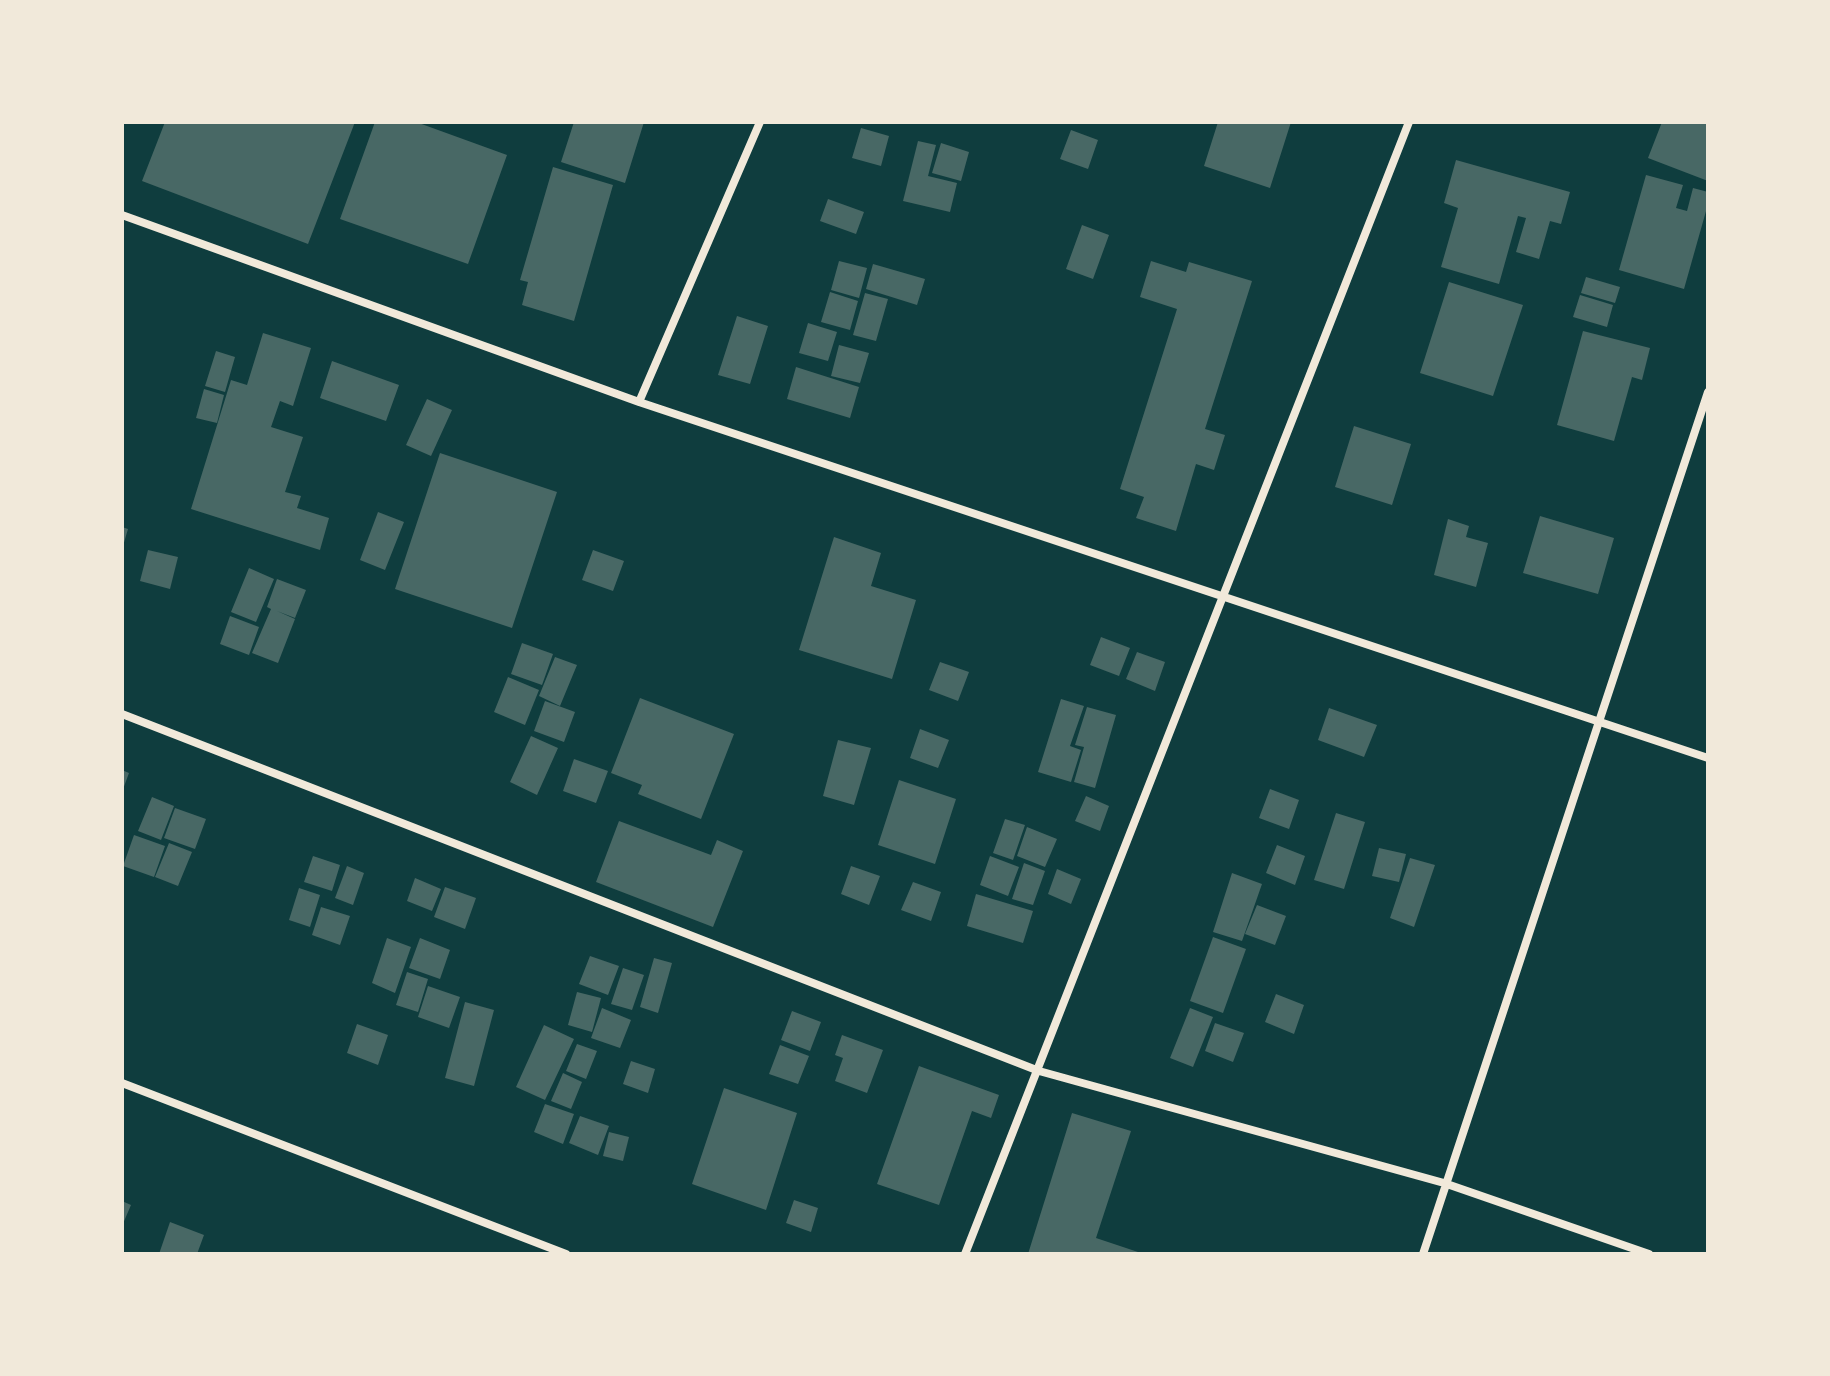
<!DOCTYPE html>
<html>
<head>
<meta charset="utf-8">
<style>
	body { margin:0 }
	#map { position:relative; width:1830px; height:1376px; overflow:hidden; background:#0f3d3e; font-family:"Playfair Display",serif }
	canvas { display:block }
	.frame { position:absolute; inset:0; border:124px solid #f1e9da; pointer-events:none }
</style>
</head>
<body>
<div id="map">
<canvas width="1830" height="1376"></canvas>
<div class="frame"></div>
</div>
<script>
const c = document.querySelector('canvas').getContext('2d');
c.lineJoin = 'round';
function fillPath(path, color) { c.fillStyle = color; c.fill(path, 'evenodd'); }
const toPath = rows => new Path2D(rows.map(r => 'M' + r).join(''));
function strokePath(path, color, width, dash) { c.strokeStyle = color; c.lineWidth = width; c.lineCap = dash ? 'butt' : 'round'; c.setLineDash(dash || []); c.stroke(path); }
fillPath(toPath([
	[165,122,355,122,308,244,142,181],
	[375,122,416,122,507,155,468,264,340,219],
	[574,122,644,122,625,183,561,162],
	[1218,122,1291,122,1270,188,1204,166],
	[1662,122,1708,122,1708,181,1648,158],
	[861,128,889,136,881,166,852,158],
	[1071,130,1098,140,1088,169,1060,159],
	[918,141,936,145,928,176,957,183,950,212,903,201],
	[941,143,969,152,961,181,932,173],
	[1456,160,1570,192,1561,224,1550,221,1539,259,1516,252,1526,218,1518,216,1499,284,1441,267,1458,208,1444,203],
	[553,167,613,185,574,321,522,305,528,282,520,280],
	[1646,175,1683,185,1676,208,1687,211,1693,188,1708,192,1708,204,1684,289,1619,270],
	[828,199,864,212,856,234,820,221],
	[1082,225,1109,235,1093,279,1066,269],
	[839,261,867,268,859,298,831,290],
	[1151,261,1186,272,1189,262,1252,281,1205,429,1225,435,1214,470,1196,464,1176,531,1136,518,1144,497,1120,489,1177,309,1140,297],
	[873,264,925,279,917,305,866,289],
	[1586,277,1620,287,1615,303,1581,293],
	[1449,282,1523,305,1493,396,1420,373],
	[830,292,858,301,850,330,821,322],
	[865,293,888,299,876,341,853,335],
	[1580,295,1613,305,1607,327,1573,317],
	[737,316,768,326,750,384,718,375],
	[808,323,837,332,828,361,799,353],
	[1583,331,1650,348,1642,380,1632,377,1614,441,1557,425],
	[263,333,311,348,293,406,280,401,271,427,303,437,285,492,301,496,297,508,329,518,320,550,191,509,231,380,247,385],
	[839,345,869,353,860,383,831,376],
	[216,351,235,357,225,392,205,386],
	[332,361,399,385,386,421,320,398],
	[796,367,859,387,850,418,787,399],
	[204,389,224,395,217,423,196,418],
	[427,399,452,410,431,456,406,445],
	[1354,426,1411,444,1392,505,1335,487],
	[440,453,557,492,512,628,395,589],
	[378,512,404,522,385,570,360,560],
	[1540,516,1614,538,1598,594,1523,573],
	[1448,519,1469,526,1466,537,1488,543,1476,587,1434,575],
	[122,527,128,529,123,546,122,546],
	[834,537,881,553,871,586,916,600,892,679,799,650],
	[148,550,178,557,170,589,140,581],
	[593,550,624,561,613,591,582,580],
	[249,568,274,579,256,622,231,612],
	[277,579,306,590,295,618,277,611,295,619,278,663,252,653,271,609,267,607],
	[230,616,259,627,249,655,220,644],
	[1101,637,1130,648,1119,676,1090,665],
	[522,643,553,654,542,685,511,674],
	[1137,652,1165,662,1155,691,1126,679],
	[555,657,577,665,560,706,539,696],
	[940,662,969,672,958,701,929,690],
	[508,677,539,690,525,725,494,712],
	[640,698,734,734,701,819,638,794,642,785,611,773],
	[1061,699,1084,706,1070,746,1081,750,1071,782,1038,772],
	[545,701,575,712,564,742,534,731],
	[1087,707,1116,715,1095,788,1074,782,1084,747,1075,745],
	[1329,708,1377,725,1364,757,1318,740],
	[920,729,949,740,938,768,910,758],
	[531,736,558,748,537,795,510,782],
	[838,740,871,748,854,805,823,796],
	[574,759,608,771,596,803,563,791],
	[122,770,129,773,122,792],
	[899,780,956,799,935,864,878,845],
	[1270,789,1299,800,1289,829,1259,818],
	[1086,796,1109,806,1100,831,1075,821],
	[152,797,174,806,161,840,138,831],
	[175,808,206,819,195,849,164,838],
	[1336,813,1365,822,1344,889,1314,880],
	[1005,819,1025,825,1013,860,993,853],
	[619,821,711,855,717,840,743,851,713,927,596,882],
	[1027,827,1057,839,1045,867,1017,856],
	[134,835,165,846,154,877,123,866],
	[169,843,192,852,178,886,155,877],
	[1277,845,1305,856,1295,885,1266,873],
	[1379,848,1406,854,1399,882,1372,876],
	[313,856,340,865,332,891,304,882],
	[990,856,1019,867,1008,896,980,885],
	[1410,858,1435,865,1414,927,1390,918],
	[1024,863,1045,871,1033,905,1012,899],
	[347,866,364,873,353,905,335,898],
	[851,866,880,876,869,905,841,894],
	[1057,869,1081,879,1071,904,1048,894],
	[1232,873,1262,884,1242,941,1213,932],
	[415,878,441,889,432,911,407,901],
	[913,882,941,892,931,921,901,910],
	[445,887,476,898,465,929,434,917],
	[299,888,320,895,310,927,289,920],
	[976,894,1033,911,1023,943,967,926],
	[1257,905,1286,916,1275,945,1245,934],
	[321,907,350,916,340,945,312,935],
	[1213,937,1246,949,1223,1013,1190,1001],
	[387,938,411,947,395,993,372,983],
	[420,938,450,950,440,979,409,968],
	[590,956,619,966,608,995,579,984],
	[654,958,672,963,658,1013,640,1007],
	[623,968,644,975,632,1010,611,1004],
	[407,972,428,979,418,1012,396,1005],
	[428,986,460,997,449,1028,418,1017],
	[577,992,601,998,592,1032,568,1025],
	[1276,994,1304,1005,1294,1034,1265,1022],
	[465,1002,494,1010,474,1086,445,1078],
	[602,1008,631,1020,620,1048,591,1038],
	[1190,1008,1213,1017,1193,1067,1170,1058],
	[792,1011,821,1022,810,1051,781,1040],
	[1215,1023,1244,1033,1233,1062,1205,1051],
	[357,1024,388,1035,378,1065,347,1053],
	[544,1025,574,1039,545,1100,516,1087],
	[842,1035,883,1050,867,1093,835,1081,843,1058,835,1055],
	[577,1044,597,1051,586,1079,566,1071],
	[780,1045,809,1056,798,1084,769,1074],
	[631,1061,655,1069,648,1093,623,1084],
	[919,1066,999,1095,991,1118,972,1111,939,1205,877,1184],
	[563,1073,582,1082,571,1109,551,1101],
	[724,1088,797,1113,766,1210,692,1184],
	[545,1104,574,1114,563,1144,534,1132],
	[1072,1113,1131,1131,1096,1238,1144,1254,1028,1254],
	[580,1116,609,1126,598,1155,569,1143],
	[609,1132,629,1137,623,1161,603,1156],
	[794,1200,818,1208,811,1232,786,1223],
	[122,1201,131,1205,122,1226],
	[170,1222,204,1235,197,1254,159,1254]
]), '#486865');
strokePath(toPath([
	[122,215,639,402,1708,758],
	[639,402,760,122],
	[122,714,1039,1071,1444,1183,1649,1254],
	[122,1083,566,1254],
	[965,1254,1409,122],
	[1423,1254,1708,392]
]), '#f1e9da', 8);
</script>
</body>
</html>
